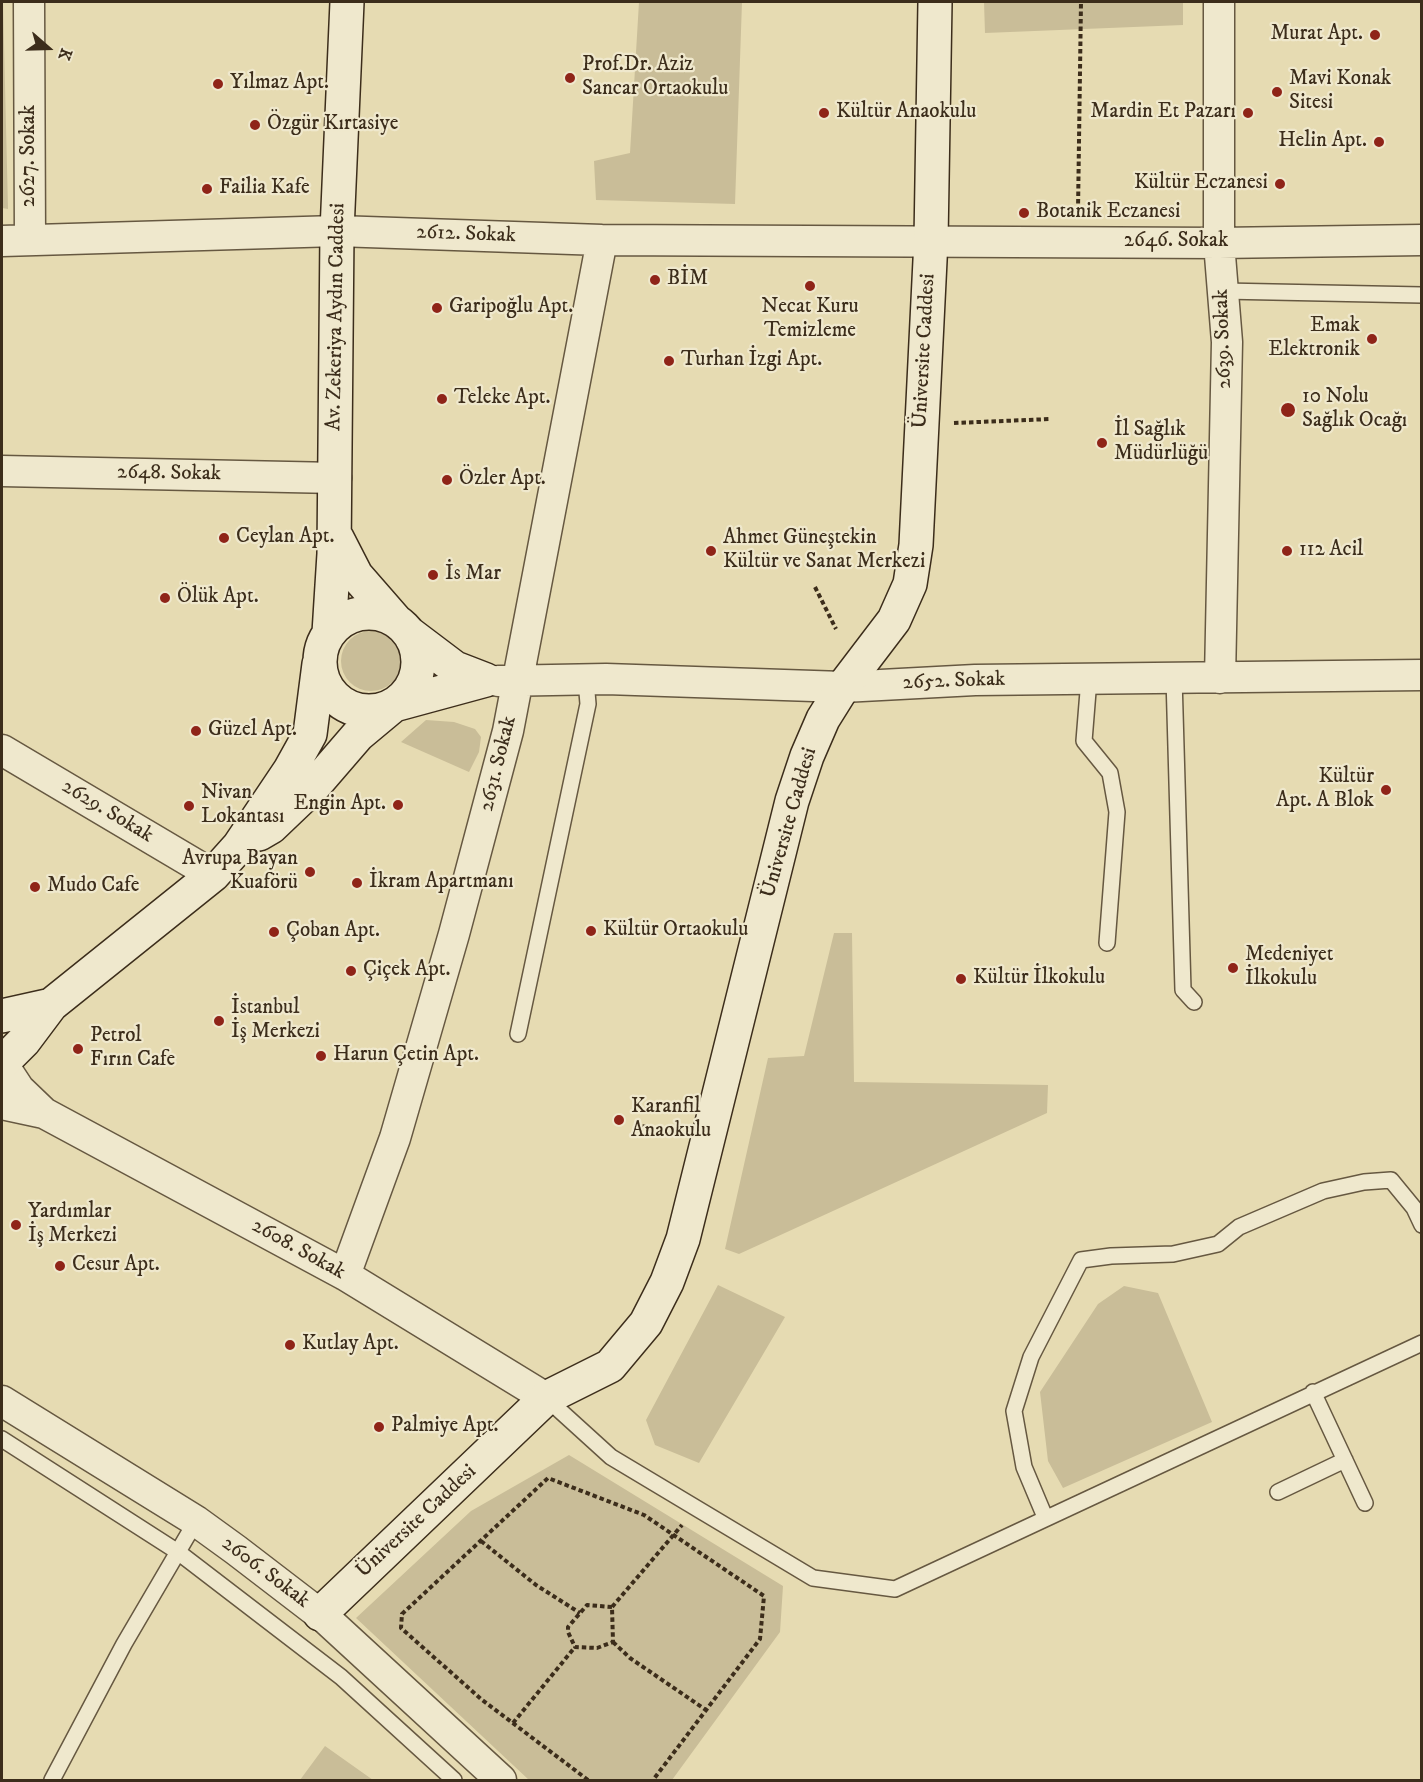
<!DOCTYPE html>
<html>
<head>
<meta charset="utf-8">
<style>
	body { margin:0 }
	#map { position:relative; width:1423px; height:1782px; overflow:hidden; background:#e6dbb2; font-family:"IM FELL DW Pica",serif }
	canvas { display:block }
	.frame { position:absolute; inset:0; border:3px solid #3c2d1b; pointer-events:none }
	.north { position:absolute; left:18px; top:18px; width:60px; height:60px; -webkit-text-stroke:4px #efe8cd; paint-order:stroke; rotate:110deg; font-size:16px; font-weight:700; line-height:24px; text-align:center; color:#3c2d1b }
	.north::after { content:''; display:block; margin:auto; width:21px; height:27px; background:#3c2d1b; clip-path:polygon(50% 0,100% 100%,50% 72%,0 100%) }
</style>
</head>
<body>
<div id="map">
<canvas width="1423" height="1782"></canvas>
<div class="frame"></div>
<div class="north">K</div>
</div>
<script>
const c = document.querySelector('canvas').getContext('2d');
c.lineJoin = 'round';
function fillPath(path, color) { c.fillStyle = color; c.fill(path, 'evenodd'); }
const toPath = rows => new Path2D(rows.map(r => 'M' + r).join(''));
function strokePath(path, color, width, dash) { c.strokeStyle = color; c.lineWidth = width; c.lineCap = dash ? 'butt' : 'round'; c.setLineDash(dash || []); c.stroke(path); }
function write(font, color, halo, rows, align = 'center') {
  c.font = font + ' "IM FELL DW Pica",serif'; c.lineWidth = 4.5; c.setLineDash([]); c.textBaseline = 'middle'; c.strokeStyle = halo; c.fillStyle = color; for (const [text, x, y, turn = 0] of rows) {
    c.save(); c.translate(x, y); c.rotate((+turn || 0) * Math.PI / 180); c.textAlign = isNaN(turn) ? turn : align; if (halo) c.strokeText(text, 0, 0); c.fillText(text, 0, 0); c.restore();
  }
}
fillPath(toPath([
	[2,2,3,2,8,209,2,208],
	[639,2,742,2,735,204,596,200,594,161,630,153],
	[984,2,1183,2,1183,25,985,33],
	'341 661a30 30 0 1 1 60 0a30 30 0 1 1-60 0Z',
	[426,720,454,722,475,729,481,737,479,752,469,772,401,742],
	[834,933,852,933,854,1082,1048,1085,1047,1113,739,1254,725,1249,768,1058,804,1056],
	[718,1285,785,1317,699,1463,655,1445,646,1420],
	[1124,1286,1158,1293,1212,1422,1063,1488,1048,1461,1040,1392,1098,1304],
	[569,1455,783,1586,780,1632,672,1780,529,1780,356,1618,471,1511],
	[325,1746,373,1780,300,1780]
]), '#c9bd98');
const lane = toPath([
	[1223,291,1422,295],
	[1174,678,1183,990,1194,1002],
	[1089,679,1084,741,1110,773,1117,812,1107,943],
	[518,1034,588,704,586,680],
	[1313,1392,1365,1503],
	[546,1398,611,1457,813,1578,895,1589,1422,1343],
	[2,1439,178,1552,341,1677,454,1780],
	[1278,1492,1345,1460],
	[1045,1517,1024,1467,1014,1411,1031,1357,1081,1260,1111,1256,1173,1254,1218,1244,1239,1227,1323,1191,1364,1182,1391,1180,1414,1208,1422,1225],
	[52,1780,124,1644,196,1521]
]);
const street = toPath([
	[29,2,30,239],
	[1219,2,1219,243,1227,342,1220,678],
	[2,241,337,231,602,240,1219,243,1422,240],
	[2,471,336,478],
	[498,681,606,679,843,687,975,680,1422,675],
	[2,750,213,875],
	[2,1104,44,1113,19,1089,2,1063],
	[44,1113,345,1275,546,1398],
	[345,1275,395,1138,454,934,508,731,602,240],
	[2,1401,196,1521,236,1550,326,1619,501,1780]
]);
const secondary = toPath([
	[337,538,356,575,397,622],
	'320 662a49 49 0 1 1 98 0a49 49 0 1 1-98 0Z',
	[329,633,334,554,337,231,347,2],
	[259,834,271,827,314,786,358,735,394,705,486,680,455,668,410,634],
	[51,1005,213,875,239,846,290,770,310,734,319,664],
	[2,1016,51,1005,24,1041,2,1063],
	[320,1614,546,1398,610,1366,646,1323,667,1282,683,1239,792,801,807,756,823,719,843,687,894,620,910,584,916,545,931,240,935,2]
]);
strokePath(lane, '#665841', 18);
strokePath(street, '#665841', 33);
strokePath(secondary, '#3c2d1b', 36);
strokePath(toPath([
	[1078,211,1081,2],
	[954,423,1051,419],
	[815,587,836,629],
	[635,1125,678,1132],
	[481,1541,536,1585,580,1613],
	[612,1607,587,1605,568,1627,568,1632,575,1647,597,1648,613,1642,612,1607,682,1525],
	[613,1642,630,1658,706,1710],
	[513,1723,575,1647],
	[588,1780,481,1699,401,1628,402,1614,548,1478,644,1515,764,1596,760,1639,653,1780]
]), '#3c2d1b', 4, [4.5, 3]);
strokePath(lane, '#efe8cd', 15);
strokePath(street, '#efe8cd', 30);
strokePath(secondary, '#efe8cd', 33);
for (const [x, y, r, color] of [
	[1375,35,6,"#8f2418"],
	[570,78,6,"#8f2418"],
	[218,84,6,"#8f2418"],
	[1277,92,6,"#8f2418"],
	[824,113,6,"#8f2418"],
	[1248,113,6,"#8f2418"],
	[255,125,6,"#8f2418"],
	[1379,142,6,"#8f2418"],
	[1280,184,6,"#8f2418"],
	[207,189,6,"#8f2418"],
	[1024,213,6,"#8f2418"],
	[655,280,6,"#8f2418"],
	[810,286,6,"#8f2418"],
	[437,308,6,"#8f2418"],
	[1372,339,6,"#8f2418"],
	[669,361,6,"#8f2418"],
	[442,399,6,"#8f2418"],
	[1288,410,8,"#8f2418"],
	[1102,443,6,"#8f2418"],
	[447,480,6,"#8f2418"],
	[224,538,6,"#8f2418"],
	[711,551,6,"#8f2418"],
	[1287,551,6,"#8f2418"],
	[433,575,6,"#8f2418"],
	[165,598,6,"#8f2418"],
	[196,731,6,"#8f2418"],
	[1386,790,6,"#8f2418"],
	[398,805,6,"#8f2418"],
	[189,806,6,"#8f2418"],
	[310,872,6,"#8f2418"],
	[357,883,6,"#8f2418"],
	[35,887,6,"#8f2418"],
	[591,931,6,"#8f2418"],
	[274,932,6,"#8f2418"],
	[1233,968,6,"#8f2418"],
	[351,971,6,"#8f2418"],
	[961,979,6,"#8f2418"],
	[219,1021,6,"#8f2418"],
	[78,1049,6,"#8f2418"],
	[321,1056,6,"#8f2418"],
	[619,1120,6,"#8f2418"],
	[16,1225,6,"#8f2418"],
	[60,1266,6,"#8f2418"],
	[290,1345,6,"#8f2418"],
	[379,1427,6,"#8f2418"]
]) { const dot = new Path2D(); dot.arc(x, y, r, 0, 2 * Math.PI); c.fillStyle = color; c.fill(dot); strokePath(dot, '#efe8cd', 2); }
write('21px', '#3c2d1b', '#efe8cd', [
	["Murat Apt.",1363,35,"right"],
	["Prof.Dr. Aziz",582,66],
	["Sancar Ortaokulu",582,90],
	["Mavi Konak",1289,80],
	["Sitesi",1289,104],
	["Yılmaz Apt.",230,84],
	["Kültür Anaokulu",836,113],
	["Mardin Et Pazarı",1236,113,"right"],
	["Özgür Kırtasiye",267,125],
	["Helin Apt.",1367,142,"right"],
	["Kültür Eczanesi",1268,184,"right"],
	["Failia Kafe",219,189],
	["Botanik Eczanesi",1036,213],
	["BİM",667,280],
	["Garipoğlu Apt.",449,308],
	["Necat Kuru",810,308,"center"],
	["Temizleme",810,332,"center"],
	["Emak",1360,327,"right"],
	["Elektronik",1360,351,"right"],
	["Turhan İzgi Apt.",681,361],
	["10 Nolu",1302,398],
	["Sağlık Ocağı",1302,422],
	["Teleke Apt.",454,399],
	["İl Sağlık",1114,431],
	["Müdürlüğü",1114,455],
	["Özler Apt.",459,480],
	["Ceylan Apt.",236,538],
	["Ahmet Güneştekin",723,539],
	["Kültür ve Sanat Merkezi",723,563],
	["112 Acil",1299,551],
	["İs Mar",445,575],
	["Ölük Apt.",177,598],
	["Güzel Apt.",208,731],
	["Kültür",1374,778,"right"],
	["Apt. A Blok",1374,802,"right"],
	["Nivan",201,794],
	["Lokantası",201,818],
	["Engin Apt.",386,805,"right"],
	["Avrupa Bayan",298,860,"right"],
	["Kuaförü",298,884,"right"],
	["İkram Apartmanı",369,883],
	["Mudo Cafe",47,887],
	["Kültür Ortaokulu",603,931],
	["Çoban Apt.",286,932],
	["Medeniyet",1245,956],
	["İlkokulu",1245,980],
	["Çiçek Apt.",363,971],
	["Kültür İlkokulu",973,979],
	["İstanbul",231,1009],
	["İş Merkezi",231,1033],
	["Petrol",90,1037],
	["Fırın Cafe",90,1061],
	["Harun Çetin Apt.",333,1056],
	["Karanfil",631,1108],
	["Anaokulu",631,1132],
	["Yardımlar",28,1213],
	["İş Merkezi",28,1237],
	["Cesur Apt.",72,1266],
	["Kutlay Apt.",302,1345],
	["Palmiye Apt.",391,1427]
], 'left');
write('21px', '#3c2d1b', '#efe8cd', [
	["2627. Sokak",30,156,-90],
	["2612. Sokak",466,235,2],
	["2646. Sokak",1176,242],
	["Av. Zekeriya Aydın Caddesi",337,317,-89],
	["2639. Sokak",1224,339,-92],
	["Üniversite Caddesi",925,351,-87],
	["2648. Sokak",169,474,1],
	["2652. Sokak",954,682,-2],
	["2631. Sokak",499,764,-76],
	["2629. Sokak",107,812,31],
	["Üniversite Caddesi",790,823,-74],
	["2608. Sokak",298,1250,29],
	["Üniversite Caddesi",417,1522,-43],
	["2606. Sokak",265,1573,37]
]);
</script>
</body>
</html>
